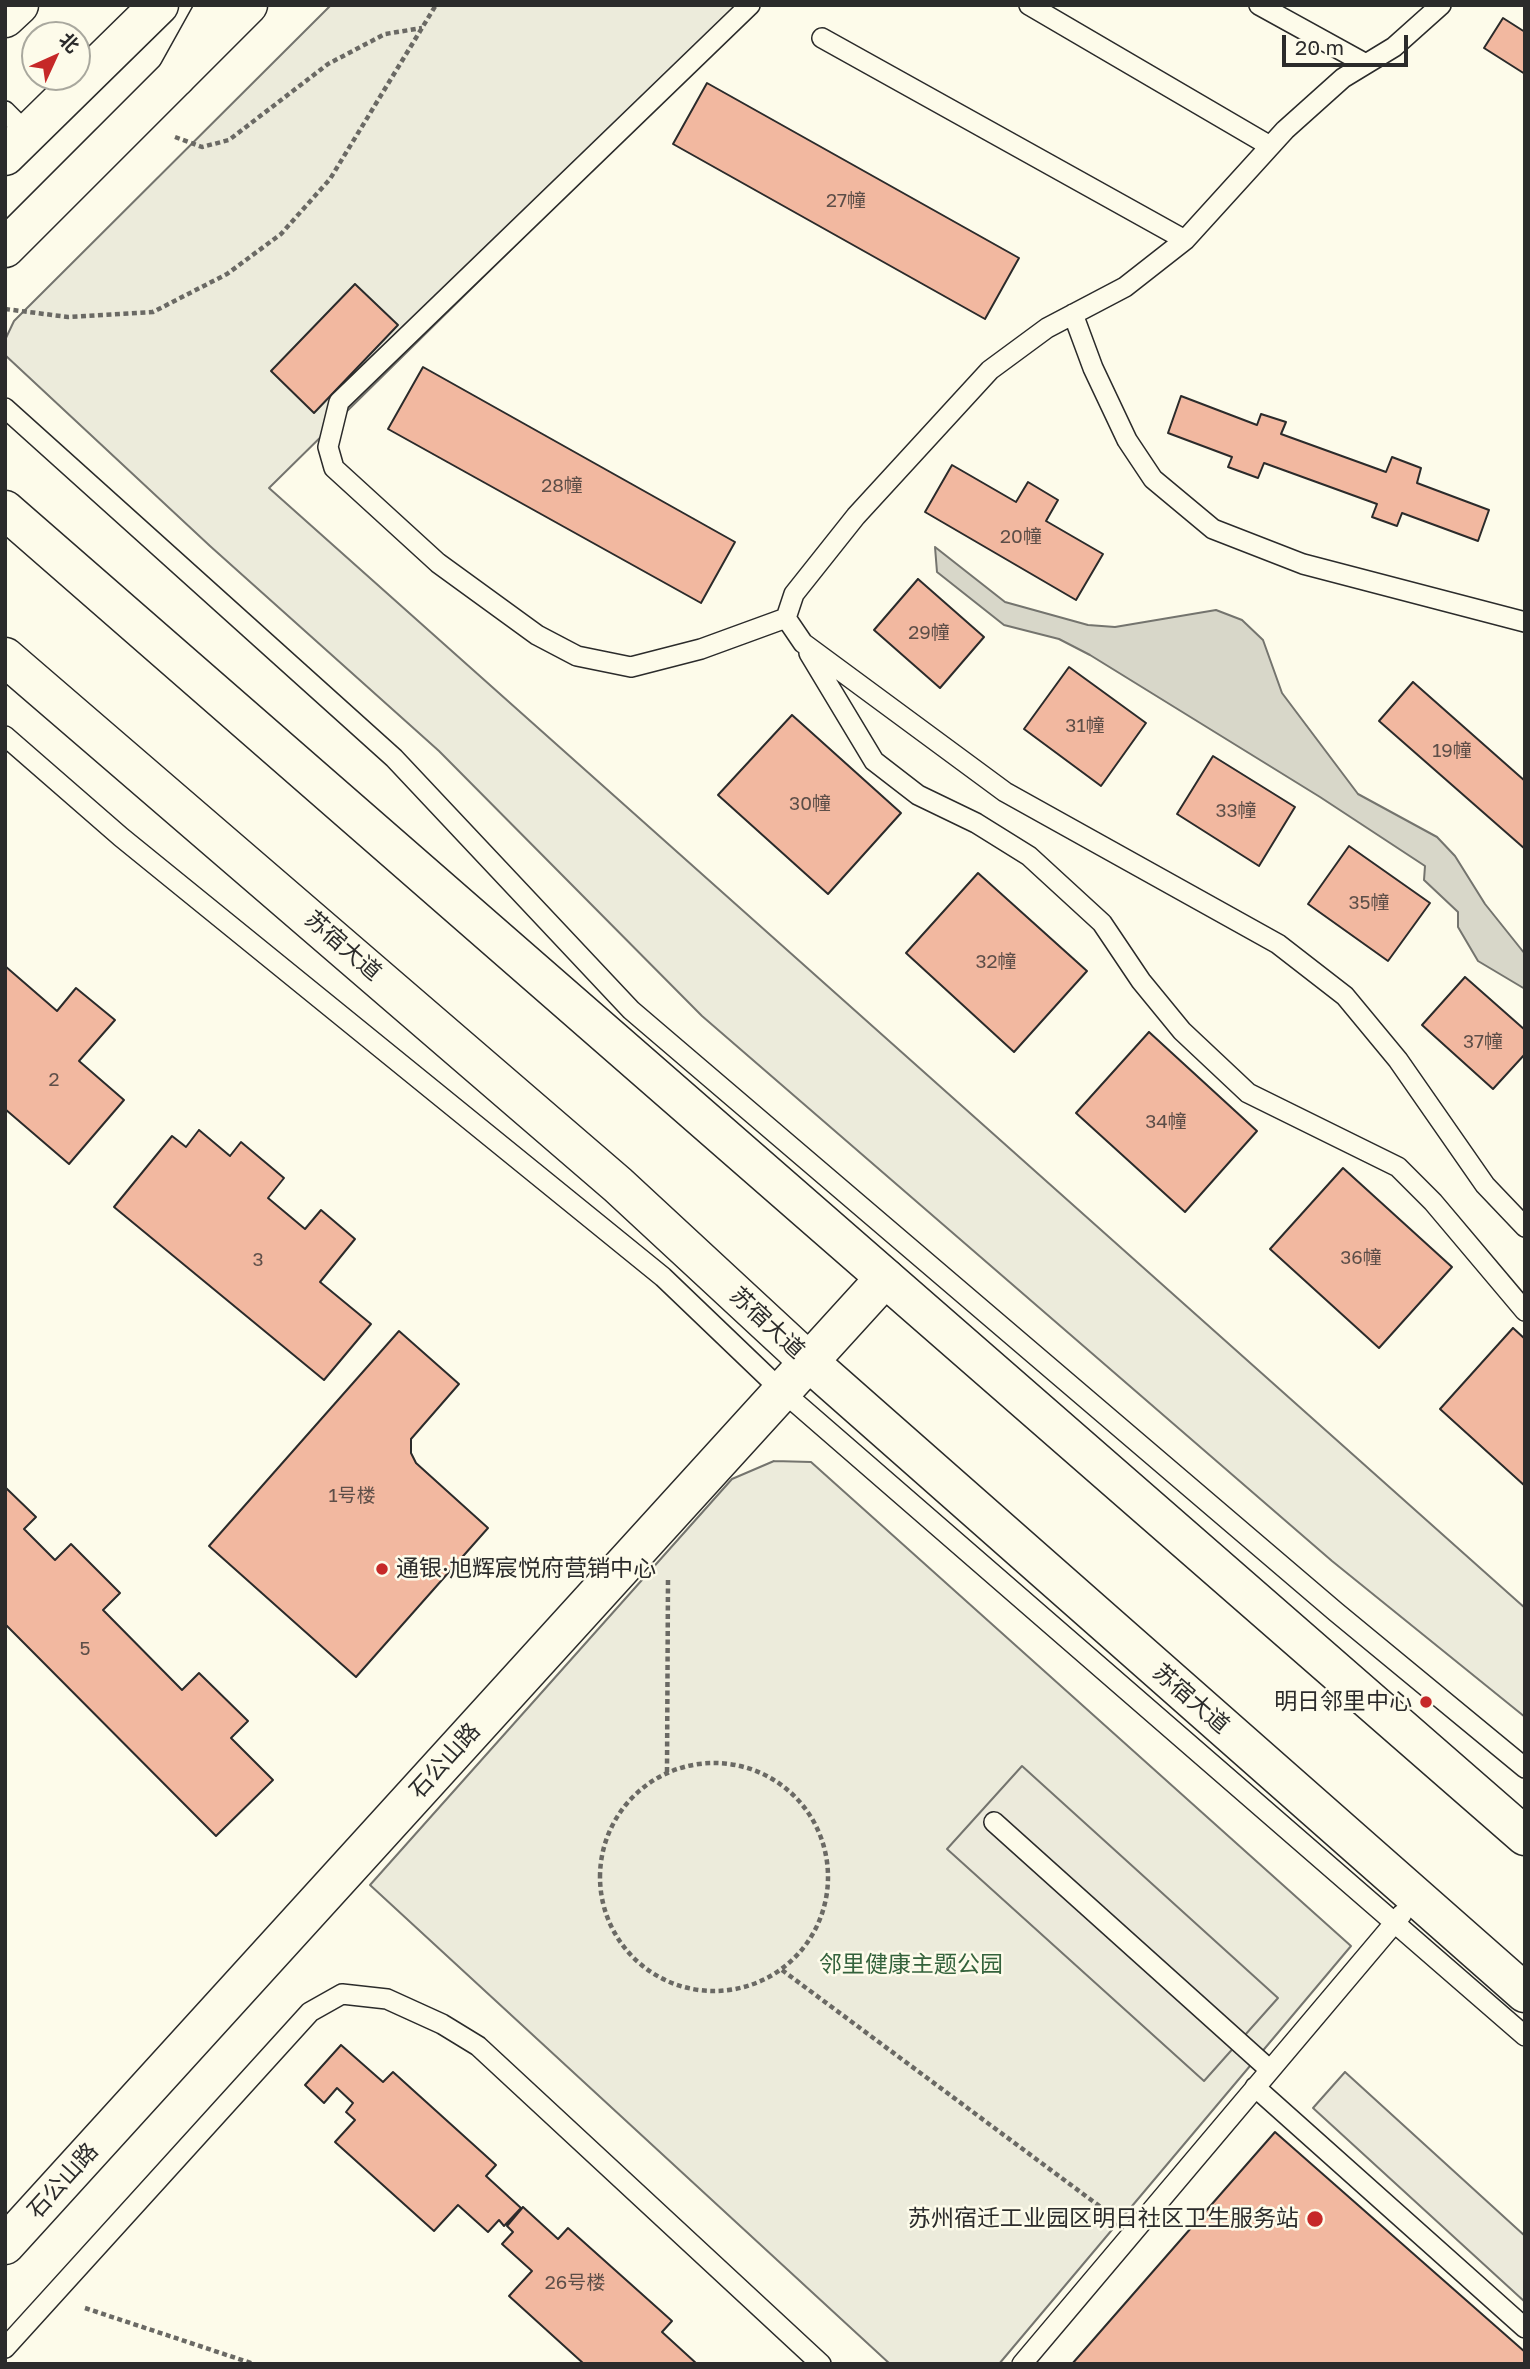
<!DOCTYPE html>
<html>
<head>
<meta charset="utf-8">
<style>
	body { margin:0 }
	#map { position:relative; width:1530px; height:2369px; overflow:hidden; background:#fdfbea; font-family:"Golos Text","Noto Sans SC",sans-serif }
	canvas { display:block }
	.frame { position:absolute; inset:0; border:7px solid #2b2b2b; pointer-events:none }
	.north { position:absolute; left:21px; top:21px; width:70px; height:70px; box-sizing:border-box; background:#fdfbea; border:2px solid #a9a89e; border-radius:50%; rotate:45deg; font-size:19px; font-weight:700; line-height:28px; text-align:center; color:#2b2b2b }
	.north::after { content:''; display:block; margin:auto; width:24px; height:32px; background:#c62828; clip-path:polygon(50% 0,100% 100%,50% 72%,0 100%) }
	.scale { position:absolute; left:1282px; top:35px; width:126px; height:32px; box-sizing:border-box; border:4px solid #2b2b2b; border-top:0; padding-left:9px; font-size:21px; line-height:24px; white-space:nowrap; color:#2b2b2b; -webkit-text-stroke:5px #fdfbea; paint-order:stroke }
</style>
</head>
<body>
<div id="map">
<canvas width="1530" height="2369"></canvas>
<div class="frame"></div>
<div class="north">北</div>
<div class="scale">20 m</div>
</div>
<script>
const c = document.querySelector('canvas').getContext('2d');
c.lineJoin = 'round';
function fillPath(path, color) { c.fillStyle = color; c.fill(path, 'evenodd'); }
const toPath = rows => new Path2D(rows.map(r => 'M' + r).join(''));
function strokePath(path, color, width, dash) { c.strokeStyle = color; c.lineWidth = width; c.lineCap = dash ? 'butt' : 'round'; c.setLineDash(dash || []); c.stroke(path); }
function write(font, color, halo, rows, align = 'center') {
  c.font = font + ' "Golos Text","Noto Sans SC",sans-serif'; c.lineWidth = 5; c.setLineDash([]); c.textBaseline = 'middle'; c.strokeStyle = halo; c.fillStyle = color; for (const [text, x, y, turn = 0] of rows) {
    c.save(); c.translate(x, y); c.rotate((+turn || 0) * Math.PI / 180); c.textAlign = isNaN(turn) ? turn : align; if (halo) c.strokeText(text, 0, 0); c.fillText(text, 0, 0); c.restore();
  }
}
const green = toPath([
	[331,5,759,5,269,488,1525,1608,1525,1717,1332,1561,702,1016,439,751,210,546,5,355,5,340,14,321,331,5],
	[774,1461,811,1462,1351,1946,999,2364,890,2364,370,1885,732,1479,774,1461]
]);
fillPath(green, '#ecebdb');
strokePath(green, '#74746e', 2);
const parking = toPath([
	[1022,1766,1278,1998,1204,2081,947,1849,1022,1766],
	[1345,2072,1525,2236,1525,2302,1313,2108,1345,2072]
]);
fillPath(parking, '#eceadb');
strokePath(parking, '#74746e', 2);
const water = toPath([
	[935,547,1005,602,1088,625,1115,627,1216,610,1242,620,1263,640,1282,693,1358,794,1437,837,1455,856,1485,904,1525,954,1525,989,1478,961,1458,927,1458,912,1424,880,1425,866,1320,797,1090,655,1059,639,1004,625,937,572,935,547]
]);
fillPath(water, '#d8d7c9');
strokePath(water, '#74746e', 2);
const building = toPath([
	[1503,18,1525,32,1525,74,1484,48,1503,18],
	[707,83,1019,258,985,319,673,144,707,83],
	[355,284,398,325,314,413,271,371,355,284],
	[423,367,735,542,701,603,388,429,423,367],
	[1181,396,1257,425,1261,414,1286,422,1281,434,1386,472,1392,457,1421,468,1417,483,1489,510,1478,541,1402,513,1397,526,1372,517,1377,504,1264,463,1258,478,1228,467,1232,457,1168,433,1181,396],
	[952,465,1016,502,1028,482,1058,500,1046,521,1103,554,1076,600,925,512,952,465],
	[918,579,984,637,940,688,874,630,918,579],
	[1069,667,1146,723,1101,786,1024,729,1069,667],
	[1413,682,1525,781,1525,849,1379,721,1413,682],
	[792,715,901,813,828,894,718,795,792,715],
	[1213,756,1295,807,1259,866,1177,814,1213,756],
	[1349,846,1430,903,1388,961,1308,904,1349,846],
	[978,873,1087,971,1014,1052,906,953,978,873],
	[5,966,57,1011,76,988,115,1020,79,1061,124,1100,69,1164,5,1109,5,966],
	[1465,977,1525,1030,1525,1054,1493,1089,1422,1025,1465,977],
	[1149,1032,1257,1131,1185,1212,1076,1113,1149,1032],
	[199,1130,230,1156,241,1142,284,1178,268,1198,305,1229,321,1210,355,1239,320,1282,371,1324,324,1380,114,1207,172,1136,186,1147,199,1130],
	[1343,1168,1452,1267,1379,1348,1270,1249,1343,1168],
	[1513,1328,1525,1339,1525,1486,1440,1409,1513,1328],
	[399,1331,459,1384,411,1439,411,1453,416,1463,488,1528,356,1677,209,1546,399,1331],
	[5,1487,36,1517,24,1529,55,1560,71,1544,120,1593,103,1610,182,1690,199,1673,248,1721,231,1738,273,1780,216,1836,5,1624,5,1487],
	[341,2045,383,2082,393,2072,496,2165,486,2176,521,2208,504,2226,499,2220,488,2232,458,2205,434,2231,335,2142,355,2120,346,2112,353,2103,337,2088,324,2103,305,2085,341,2045],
	[1275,2132,1525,2352,1525,2364,1072,2364,1275,2132],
	[523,2207,558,2239,568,2228,672,2321,662,2332,697,2364,584,2364,509,2296,532,2271,502,2244,513,2232,507,2226,523,2207]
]);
fillPath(building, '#f2b8a0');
strokePath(building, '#2b2b2b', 2);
const lane = toPath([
	[750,5,339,402,328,447,334,468,438,563,537,635,577,656,631,667,701,649,786,618],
	[1029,5,1270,146],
	[1259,5,1366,64],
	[1441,5,1394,47,1343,78,1285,130,1185,240,1125,287,1047,328,990,370,856,516,794,594,786,618,803,643,1005,792,1278,944,1345,996,1398,1060,1485,1185,1525,1227],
	[822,38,1185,240],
	[5,111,28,134],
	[1073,314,1093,368,1127,440,1153,479,1213,529,1303,564,1525,622],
	[5,408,394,758,631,1010,1336,1612,1525,1768],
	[809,653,874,761,918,795,976,823,1029,856,1102,923,1141,981,1182,1031,1248,1093,1398,1167,1433,1202,1525,1311],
	[5,736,121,837,663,1277,781,1390,1525,2036],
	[994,1822,1270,2070],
	[1255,2087,1525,2328],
	[5,2348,310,2012,342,1994,387,1999,442,2024,478,2046,821,2364],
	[1022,2364,1402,1914]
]);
const street = toPath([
	[5,248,248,5]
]);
const secondary = toPath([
	[5,2245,885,1278]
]);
const primary = toPath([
	[5,18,19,5],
	[176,77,216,5],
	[5,156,159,5],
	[5,510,1525,1836],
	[5,657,618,1185,808,1361,1525,1993]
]);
strokePath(lane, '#2b2b2b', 22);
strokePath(street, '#2b2b2b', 41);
strokePath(secondary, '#2b2b2b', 41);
strokePath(primary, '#2b2b2b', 41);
strokePath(toPath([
	[175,137,202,147,229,140,328,64,385,34,422,28],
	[5,309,68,317,153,312,227,274,281,234,330,179,436,5],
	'600 1877a114 114 0 1 1 228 0a114 114 0 1 1-228 0Z',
	[667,1772,668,1578],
	[782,1970,1110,2214],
	[85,2308,254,2364]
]), '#6a6964', 4.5, [5, 3.5]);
strokePath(lane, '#fdfbea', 19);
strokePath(street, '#fdfbea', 38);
strokePath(secondary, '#fdfbea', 38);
strokePath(primary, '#fdfbea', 38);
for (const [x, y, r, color] of [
	[382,1569,7,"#c62828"],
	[1426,1702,7,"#c62828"],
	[1315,2219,9,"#c62828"]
]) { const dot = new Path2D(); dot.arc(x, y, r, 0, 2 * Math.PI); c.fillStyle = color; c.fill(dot); strokePath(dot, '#fdfbea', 2.5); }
write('19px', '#5d4e48', null, [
	["27幢",846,201],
	["28幢",562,486],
	["20幢",1021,537],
	["29幢",929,633],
	["31幢",1085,726],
	["19幢",1452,751],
	["30幢",810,804],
	["33幢",1236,811],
	["35幢",1369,903],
	["32幢",996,962],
	["37幢",1483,1042],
	["2",54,1080],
	["34幢",1166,1122],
	["36幢",1361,1258],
	["3",258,1260],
	["1号楼",352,1496],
	["5",85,1649],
	["26号楼",575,2283]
]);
write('23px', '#2b2b2b', '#fdfbea', [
	["苏宿大道",343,946,41],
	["苏宿大道",767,1323,43],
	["苏宿大道",1191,1699,41],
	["石公山路",445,1761,-48],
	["石公山路",63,2181,-48]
]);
write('23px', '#2b2b2b', '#fdfbea', [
	["通银·旭辉宸悦府营销中心",396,1569,"left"],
	["明日邻里中心",1412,1702],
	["苏州宿迁工业园区明日社区卫生服务站",1299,2219]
], 'right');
write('23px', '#34623c', '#fdfbea', [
	["邻里健康主题公园",911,1965]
]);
</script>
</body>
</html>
